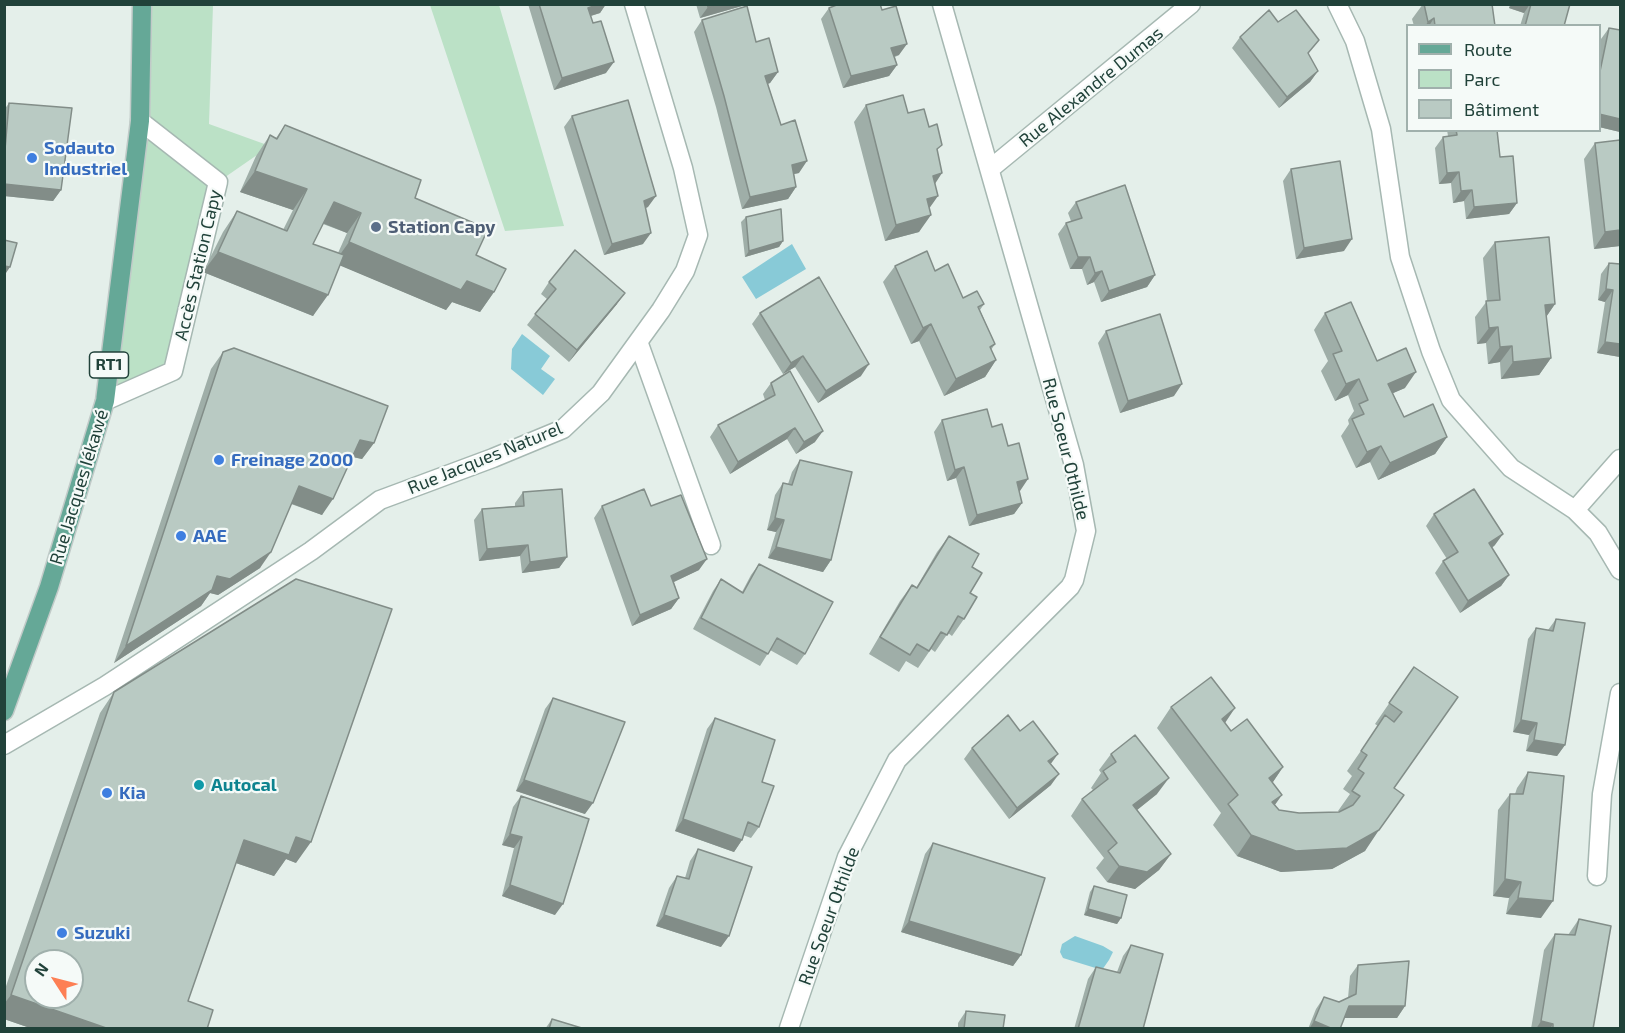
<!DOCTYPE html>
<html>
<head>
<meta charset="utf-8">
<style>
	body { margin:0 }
	#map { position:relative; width:1625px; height:1033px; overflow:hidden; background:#e4efea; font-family:"Exo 2",sans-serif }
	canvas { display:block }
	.frame { position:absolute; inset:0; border:6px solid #21423a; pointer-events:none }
	.legend { position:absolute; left:1406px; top:24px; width:195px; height:108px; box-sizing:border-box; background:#f5faf8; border:2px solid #a0b0ac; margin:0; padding:8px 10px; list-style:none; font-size:18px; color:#21423a }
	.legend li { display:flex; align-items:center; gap:12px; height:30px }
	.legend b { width:30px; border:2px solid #a0b0ac }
	.north { position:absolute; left:24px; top:949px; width:60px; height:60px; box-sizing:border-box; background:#f5faf8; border:2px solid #a0b0ac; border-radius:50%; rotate:306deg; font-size:16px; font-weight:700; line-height:24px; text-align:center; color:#21423a }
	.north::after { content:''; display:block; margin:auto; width:21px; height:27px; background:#fd7f54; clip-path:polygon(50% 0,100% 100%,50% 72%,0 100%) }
</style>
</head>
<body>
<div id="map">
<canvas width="1625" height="1033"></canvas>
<div class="frame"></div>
<ul class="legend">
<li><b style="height:8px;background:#65a897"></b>Route</li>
<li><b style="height:16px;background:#bbe1c6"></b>Parc</li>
<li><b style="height:16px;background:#b9cac3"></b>Bâtiment</li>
</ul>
<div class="north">N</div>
</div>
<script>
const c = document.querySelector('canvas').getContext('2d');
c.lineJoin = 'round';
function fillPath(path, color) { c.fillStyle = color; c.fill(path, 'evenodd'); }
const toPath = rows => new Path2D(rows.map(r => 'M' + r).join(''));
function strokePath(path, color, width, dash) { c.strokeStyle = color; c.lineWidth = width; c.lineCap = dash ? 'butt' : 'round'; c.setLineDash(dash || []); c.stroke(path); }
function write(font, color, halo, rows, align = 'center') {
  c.font = font + ' "Exo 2",sans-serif'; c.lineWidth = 4.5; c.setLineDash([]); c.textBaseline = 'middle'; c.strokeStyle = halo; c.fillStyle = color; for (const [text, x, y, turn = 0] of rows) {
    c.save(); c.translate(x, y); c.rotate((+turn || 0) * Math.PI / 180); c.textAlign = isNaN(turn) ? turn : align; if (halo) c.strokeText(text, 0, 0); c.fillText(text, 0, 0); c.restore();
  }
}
fillPath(toPath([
	[142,5,213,5,209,124,270,146,218,182,173,371,105,401],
	[430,5,499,5,564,226,505,231]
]), '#bbe1c6');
fillPath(toPath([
	[792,244,806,269,756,299,742,277],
	[522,334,550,356,541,369,555,379,543,395,511,369,512,349],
	[1075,936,1103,946,1113,952,1109,960,1102,970,1063,958,1060,952,1062,944]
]), '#88cad7');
const service = toPath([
	[639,344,711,545],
	[105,401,173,371,218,182,140,121]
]);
const minor = toPath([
	[1337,4,1355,41,1381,129,1400,257,1431,351,1451,400,1511,468,1575,510,1598,533,1620,570],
	[990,169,1191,4],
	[1575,510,1620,459],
	[4,745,105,686,311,551,380,500,493,458,563,429,601,393,661,310,685,271,698,235,683,168,634,4],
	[1597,876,1602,794,1620,693],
	[789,1028,847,857,897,760,1070,587,1074,580,1086,531,1074,465,942,4]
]);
const primary = toPath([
	[4,711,49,587,105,401,140,121,142,4]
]);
strokePath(service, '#a6b8b2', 21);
strokePath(minor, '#a6b8b2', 21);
strokePath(primary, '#c1cac8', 21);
strokePath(service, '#fff', 18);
strokePath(minor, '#fff', 18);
strokePath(primary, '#65a897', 18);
fillPath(toPath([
	[528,4,606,4,600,13,591,16,606,73,554,90],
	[696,4,749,4,700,18],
	[1423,4,1492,4,1495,26,1414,26,1412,19],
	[1510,4,1570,4,1564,26,1520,26,1524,13,1509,8],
	[829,8,899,55,895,57,897,65,889,76,843,88,821,19],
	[702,20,756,42,778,72,770,83,768,84,781,125,799,173,794,174,796,187,788,199,742,209,716,107,694,32],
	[1278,22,1308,55,1318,71,1310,82,1279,108,1232,48,1240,37],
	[1609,28,1620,132,1599,127,1599,47,1601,39],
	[9,103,61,190,53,201,4,196,4,110],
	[866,105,908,113,929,127,937,152,935,184,929,209,919,232,885,241,854,122],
	[572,116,648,207,645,208,643,244,604,255,564,127],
	[285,125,415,198,476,255,494,292,480,312,452,302,446,310,340,265,313,316,203,272,223,232,237,211,283,230,293,210,240,192,256,156,270,135,276,138],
	[323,224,347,233,338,253,313,244],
	[1447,130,1497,130,1500,157,1517,203,1509,214,1466,219,1464,201,1453,203,1451,183,1439,184,1435,148,1443,137,1448,136],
	[1595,143,1620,246,1594,249,1584,159],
	[1291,169,1344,251,1296,259,1283,181],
	[1076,202,1155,275,1147,287,1101,302,1094,282,1087,285,1082,269,1070,269,1058,234,1066,223,1071,221,1068,213],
	[746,217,783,241,779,247,745,257,741,222],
	[1495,242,1555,304,1546,317,1551,358,1539,375,1501,379,1500,362,1488,364,1486,343,1477,344,1475,317,1487,301,1483,258],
	[1609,263,1619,264,1620,263,1620,357,1597,353,1605,302,1598,300,1601,274],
	[895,266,935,271,963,298,984,304,980,310,995,344,991,350,996,360,985,377,944,396,919,341,911,344,883,282],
	[549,282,617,304,569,362,527,325,547,299,541,294],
	[760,313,861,376,818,403,795,367,783,374,752,324],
	[1325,313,1405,388,1393,393,1404,417,1447,437,1435,454,1378,480,1370,462,1356,468,1341,436,1349,424,1348,420,1354,411,1348,395,1335,401,1321,371,1328,361,1314,330],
	[1106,331,1174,396,1120,413,1098,343],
	[223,352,374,443,362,459,352,457,322,515,291,504,260,568,218,595,210,593,201,606,114,663,211,369],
	[771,383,815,442,796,454,787,439,730,474,710,437,718,425,765,400,763,394],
	[942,420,992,427,1020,491,1019,491,1022,503,1014,514,969,526,956,478,947,481,934,432],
	[800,460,831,560,823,572,768,558,776,532,767,530,775,495,783,483,788,484,792,472],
	[523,492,567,557,559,568,522,573,520,556,479,561,474,520,482,509,515,506,515,503],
	[602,506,651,506,699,570,674,582,679,598,671,609,632,626,594,518],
	[1434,514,1495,545,1492,548,1509,575,1501,586,1460,613,1435,573,1443,561,1447,559,1426,526],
	[949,536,972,567,970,593,964,619,952,636,948,633,935,652,931,649,918,668,906,661,899,672,869,654,900,601,912,585,916,588,937,552],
	[759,564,805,654,797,665,770,650,760,666,693,629,713,591,721,579,742,592,751,575],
	[1556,619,1565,745,1557,756,1526,751,1529,735,1513,732,1528,639,1536,628,1548,630],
	[1414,667,1394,788,1365,851,1332,869,1281,872,1237,856,1213,825,1221,813,1157,728,1171,707,1225,723,1231,731,1283,767,1272,783,1275,805,1279,810,1299,813,1339,812,1338,811,1350,794,1343,789,1352,776,1347,771,1378,726,1375,724],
	[114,692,296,863,286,859,274,876,236,863,188,1001,207,1029,33,1029,4,1019,4,992,100,713],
	[553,698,585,814,516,791,545,709],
	[715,718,762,782,759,827,751,838,743,835,742,840,734,852,675,831,707,729],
	[1020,731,1051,764,1051,785,1009,819,964,759,972,748],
	[1111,754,1157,794,1137,810,1171,854,1159,870,1135,889,1107,882,1096,868,1104,858,1071,816,1082,799,1093,790,1091,788,1101,773,1099,770],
	[1528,772,1541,918,1506,914,1509,898,1493,896,1498,810,1510,794,1515,794,1517,788],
	[521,796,555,915,502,896,514,848,502,845,513,807],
	[933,843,1021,955,1013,966,901,932,925,854],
	[698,849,721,947,656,926,669,888,677,876,685,878,690,861],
	[1094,886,1121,918,1117,924,1084,915,1090,892],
	[1579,919,1593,1029,1531,1029,1544,950,1555,934,1568,935],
	[1131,945,1143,1029,1074,1029,1088,979,1096,967,1117,972,1123,956],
	[1358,965,1405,1006,1397,1018,1344,1018,1340,1029,1308,1029,1316,1009,1324,997,1339,1002,1348,998,1350,976],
	[966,1011,1003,1029,958,1029,958,1023],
	[552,1019,585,1029,545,1029]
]), '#9faea8');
fillPath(toPath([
	[599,4,606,4,600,13,580,19,588,8],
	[717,4,749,4,700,18,708,7],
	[1512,4,1530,4,1524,13,1509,8],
	[1434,18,1429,26,1425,26,1428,22],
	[907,44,899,55,883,59,891,48],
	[614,62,606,73,554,90,562,78],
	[897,65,889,76,843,88,851,76],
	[1318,71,1310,82,1279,108,1287,97],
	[778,72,770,83,757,87,765,76],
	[1599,114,1620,119,1620,132,1599,127],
	[807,161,799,173,784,176,792,165],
	[255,171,307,189,293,210,240,192],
	[1459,172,1451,183,1439,184,1447,173],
	[942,173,931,190,933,176],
	[4,184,61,190,53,201,4,196],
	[796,187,788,199,742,209,750,197],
	[1472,190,1464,201,1453,203,1461,191],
	[656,196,648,207,636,212,644,201],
	[938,196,926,213,927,199],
	[334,202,361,213,347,233,320,222],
	[1517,203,1509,214,1466,219,1474,207],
	[931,215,919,232,885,241,896,225],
	[1620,230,1620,246,1594,249,1605,232],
	[651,233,643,244,604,255,612,244],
	[1352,239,1344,251,1296,259,1304,248],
	[783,241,779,247,745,257,749,251],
	[349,242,467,281,494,292,480,312,452,302,446,310,334,263],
	[218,252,328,295,313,316,203,272],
	[1078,257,1090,257,1082,269,1070,269],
	[4,266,10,267,6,273,4,273],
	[1102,271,1094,282,1087,285,1095,273],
	[1155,275,1147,287,1101,302,1109,291],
	[1606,289,1613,290,1605,302,1598,300],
	[625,293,617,304,569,362,577,350],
	[1555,304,1544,320,1545,305],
	[931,324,919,341,911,344,923,328],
	[1498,327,1486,343,1477,344,1489,328],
	[1605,342,1620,344,1620,357,1597,353],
	[1512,346,1500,362,1488,364,1500,347],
	[803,356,795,367,783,374,791,363],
	[1551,358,1539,375,1501,379,1513,362],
	[996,360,985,377,944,396,956,379],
	[869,364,861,376,818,403,826,391],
	[1416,372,1405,388,1377,400,1388,384],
	[1359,379,1348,395,1335,401,1346,384],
	[1182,384,1174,396,1120,413,1128,401],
	[795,428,787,439,730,474,738,462],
	[823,431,815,442,796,454,804,442],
	[1447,437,1435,454,1378,480,1390,463],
	[360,440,374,443,362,459,349,456],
	[1381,446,1370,462,1356,468,1367,452],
	[964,467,956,478,947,481,955,470],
	[1028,479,1020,491,1009,494,1017,482],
	[299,486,333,499,322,515,287,502],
	[1022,503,1014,514,969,526,977,515],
	[775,518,784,520,776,532,767,530],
	[1503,534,1495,545,1481,555,1489,543],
	[528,545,520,556,479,561,487,549],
	[776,547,831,560,823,572,768,558],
	[271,552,260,568,218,595,210,593,201,606,114,663,126,646,217,576],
	[567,557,559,568,522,573,530,562],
	[707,559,699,570,663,587,671,576],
	[1509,575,1501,586,1460,613,1468,601],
	[679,598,671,609,632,626,640,615],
	[1235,708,1221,729,1222,719],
	[1521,720,1537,723,1529,735,1513,732],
	[1534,740,1565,745,1557,756,1526,751],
	[1058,754,1050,765,1048,761],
	[1283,767,1269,788,1269,778],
	[1059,774,1051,785,1009,819,1017,808],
	[1169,778,1157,794,1122,822,1133,805],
	[524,780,593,803,585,814,516,791],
	[1282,795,1267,816,1272,802],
	[683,819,742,840,734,852,675,831],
	[1379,830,1365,851,1332,869,1281,872,1237,856,1251,835],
	[510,834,522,837,514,848,502,845],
	[296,837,311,842,296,863,286,859,274,876,230,861,244,840],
	[1171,854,1159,870,1135,889,1107,882,1119,866],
	[1505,879,1521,882,1509,898,1493,896],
	[510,885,563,904,555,915,502,896],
	[1518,898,1553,901,1541,918,1506,914],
	[1088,909,1121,918,1117,924,1084,915],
	[664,915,729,936,721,947,656,926],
	[909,921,1021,955,1013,966,901,932],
	[11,995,109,1029,33,1029,4,1019,4,1004],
	[1349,1006,1405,1006,1397,1018,1341,1018],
	[1314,1021,1333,1029,1309,1029],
	[1541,1021,1553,1024,1550,1029,1536,1029]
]), '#828d88');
const building = toPath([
	[539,4,599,4,588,8,593,23,601,21,614,62,562,78,539,4],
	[707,4,717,4,708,7,707,4],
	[839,4,880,4,882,10,896,6,907,44,891,48,897,65,851,76,829,8,839,4],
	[1424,4,1492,4,1495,26,1435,26,1434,18,1428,22,1424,4],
	[1531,4,1570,4,1564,26,1525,26,1531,4],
	[747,6,756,42,769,38,778,72,765,76,781,125,795,120,807,161,792,165,796,187,750,197,724,96,702,20,747,6],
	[1269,10,1278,22,1296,10,1319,40,1308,53,1318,71,1287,97,1240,37,1269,10],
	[1609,28,1620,30,1620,119,1599,114,1599,76,1609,28],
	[903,95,908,113,924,109,929,127,937,124,942,145,937,149,942,173,933,176,938,196,927,199,931,215,896,225,866,105,903,95],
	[628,100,656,196,644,201,651,233,612,244,572,116,628,100],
	[9,103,72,108,61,190,4,184,4,161,9,103],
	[285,125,421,180,415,198,488,229,476,255,506,269,494,292,467,281,461,290,349,242,361,213,334,202,313,244,344,255,328,295,218,252,237,211,287,231,307,189,255,171,270,135,277,139,285,125],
	[1456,130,1497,130,1500,157,1513,156,1517,203,1474,207,1472,190,1461,191,1459,172,1447,173,1443,137,1457,135,1456,130],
	[1620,140,1620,230,1605,232,1595,143,1620,140],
	[1340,161,1352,239,1304,248,1291,169,1340,161],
	[1125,185,1155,275,1109,291,1102,271,1095,273,1090,257,1078,257,1066,223,1082,218,1076,202,1125,185],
	[781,209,783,241,749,251,746,217,781,209],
	[1549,237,1555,304,1545,305,1551,358,1513,362,1512,346,1500,347,1498,327,1489,328,1486,301,1500,300,1495,242,1549,237],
	[4,240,17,243,10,267,4,266,4,240],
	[575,250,625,293,577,350,535,314,556,289,549,282,575,250],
	[927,251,935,271,948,264,963,298,977,291,984,304,978,307,995,344,990,347,996,360,956,379,931,324,923,328,895,266,927,251],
	[1609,263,1620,264,1620,344,1605,342,1613,290,1606,289,1609,263],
	[819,277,869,364,826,391,803,356,791,363,760,313,819,277],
	[1351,302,1377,361,1406,348,1416,372,1388,384,1404,417,1433,404,1447,437,1390,463,1381,446,1367,452,1352,419,1364,414,1359,404,1368,400,1359,379,1346,384,1333,354,1342,351,1325,313,1351,302],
	[1160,314,1182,384,1128,401,1106,331,1160,314],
	[234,348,388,406,374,443,360,440,333,499,299,486,271,552,230,579,217,576,212,590,126,646,223,352,234,348],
	[790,371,823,431,804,442,795,428,738,462,718,425,775,395,771,383,790,371],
	[987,409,992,427,1002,424,1008,446,1019,443,1028,479,1017,482,1022,503,977,515,964,467,955,470,942,420,987,409],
	[800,460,852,472,831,560,776,547,784,520,775,518,783,483,792,485,800,460],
	[562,489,567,557,530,562,528,545,487,549,482,509,524,506,523,492,562,489],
	[644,489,651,506,681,495,707,559,671,576,679,598,640,615,602,506,644,489],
	[1474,489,1503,534,1489,543,1509,575,1468,601,1443,561,1458,552,1434,514,1474,489],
	[949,536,979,554,972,567,982,573,970,593,977,597,964,619,958,616,947,635,941,632,929,651,917,644,910,655,880,637,912,585,917,588,949,536],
	[759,564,833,602,805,654,777,638,768,654,701,618,721,579,743,593,759,564],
	[296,579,392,609,311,842,296,837,289,855,244,840,188,1001,213,1010,207,1029,109,1029,11,995,114,692,296,579],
	[36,961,72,961,72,997,36,997,36,961],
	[1556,619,1585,623,1565,745,1534,740,1537,723,1521,720,1536,628,1553,631,1556,619],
	[1414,667,1458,697,1394,788,1404,795,1379,830,1347,848,1296,851,1251,835,1228,804,1238,795,1171,707,1211,677,1235,708,1222,719,1231,731,1247,719,1283,767,1269,778,1282,795,1272,802,1279,810,1299,813,1339,812,1353,805,1360,796,1352,791,1364,773,1358,769,1367,755,1361,751,1385,715,1394,722,1402,712,1389,703,1414,667],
	[553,698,625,722,593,803,524,780,553,698],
	[1008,715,1020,731,1033,721,1058,754,1048,761,1059,774,1017,808,972,748,1008,715],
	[715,718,775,740,762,782,774,786,759,827,748,822,742,840,683,819,715,718],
	[1135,735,1169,778,1133,805,1171,854,1147,872,1119,866,1108,851,1117,843,1082,799,1108,779,1103,771,1116,762,1111,754,1135,735],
	[1528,772,1564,776,1553,901,1518,898,1521,882,1505,879,1510,794,1523,794,1528,772],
	[521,796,589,819,563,904,510,885,522,837,510,834,521,796],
	[933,843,1045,878,1021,955,909,921,933,843],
	[698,849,752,867,729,936,664,915,677,876,689,879,698,849],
	[1094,886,1127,895,1121,918,1088,909,1094,886],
	[1579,919,1611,926,1593,1029,1553,1029,1553,1024,1541,1021,1555,934,1575,935,1579,919],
	[1131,945,1163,954,1143,1029,1078,1029,1096,967,1120,973,1131,945],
	[1409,961,1405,1006,1349,1006,1340,1029,1333,1029,1314,1021,1324,997,1339,1002,1356,994,1358,965,1409,961],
	[966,1011,1005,1015,1003,1029,964,1029,966,1011],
	[552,1019,585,1029,549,1029,552,1019]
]);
fillPath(building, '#b9cac3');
strokePath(building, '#828d88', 1.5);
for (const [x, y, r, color] of [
	[32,158,6,"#3f7fe0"],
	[376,227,6,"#5c6f8a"],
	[219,460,6,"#3f7fe0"],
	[181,536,6,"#3f7fe0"],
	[199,785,6,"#0f9aa8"],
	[107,793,6,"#3f7fe0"],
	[62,933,6,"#3f7fe0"]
]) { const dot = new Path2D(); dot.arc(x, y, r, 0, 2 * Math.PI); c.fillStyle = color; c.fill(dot); strokePath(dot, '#f5faf8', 2); }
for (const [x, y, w] of [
	[109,365,39]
]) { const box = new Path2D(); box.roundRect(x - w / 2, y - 13, w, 26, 4.5); c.fillStyle = '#f5faf8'; c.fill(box); strokePath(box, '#21423a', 1.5); }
write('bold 16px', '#21423a', null, [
	["RT1",109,365]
]);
write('18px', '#21423a', '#f5faf8', [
	["Rue Alexandre Dumas",1091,87,-39],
	["Accès Station Capy",198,265,-77],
	["Rue Soeur Othilde",1066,449,76],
	["Rue Jacques Naturel",485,458,-22],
	["Rue Jacques Iékawé",79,487,-73],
	["Rue Soeur Othilde",829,916,-70]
]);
write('bold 18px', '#366cbe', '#f5faf8', [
	["Sodauto",44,148],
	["Industriel",44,169],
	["Freinage 2000",231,460],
	["AAE",193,536],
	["Kia",119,793],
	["Suzuki",74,933]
], 'left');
write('bold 18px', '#4e5e75', '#f5faf8', [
	["Station Capy",388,227]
], 'left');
write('bold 18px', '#0d838f', '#f5faf8', [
	["Autocal",211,785]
], 'left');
</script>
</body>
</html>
